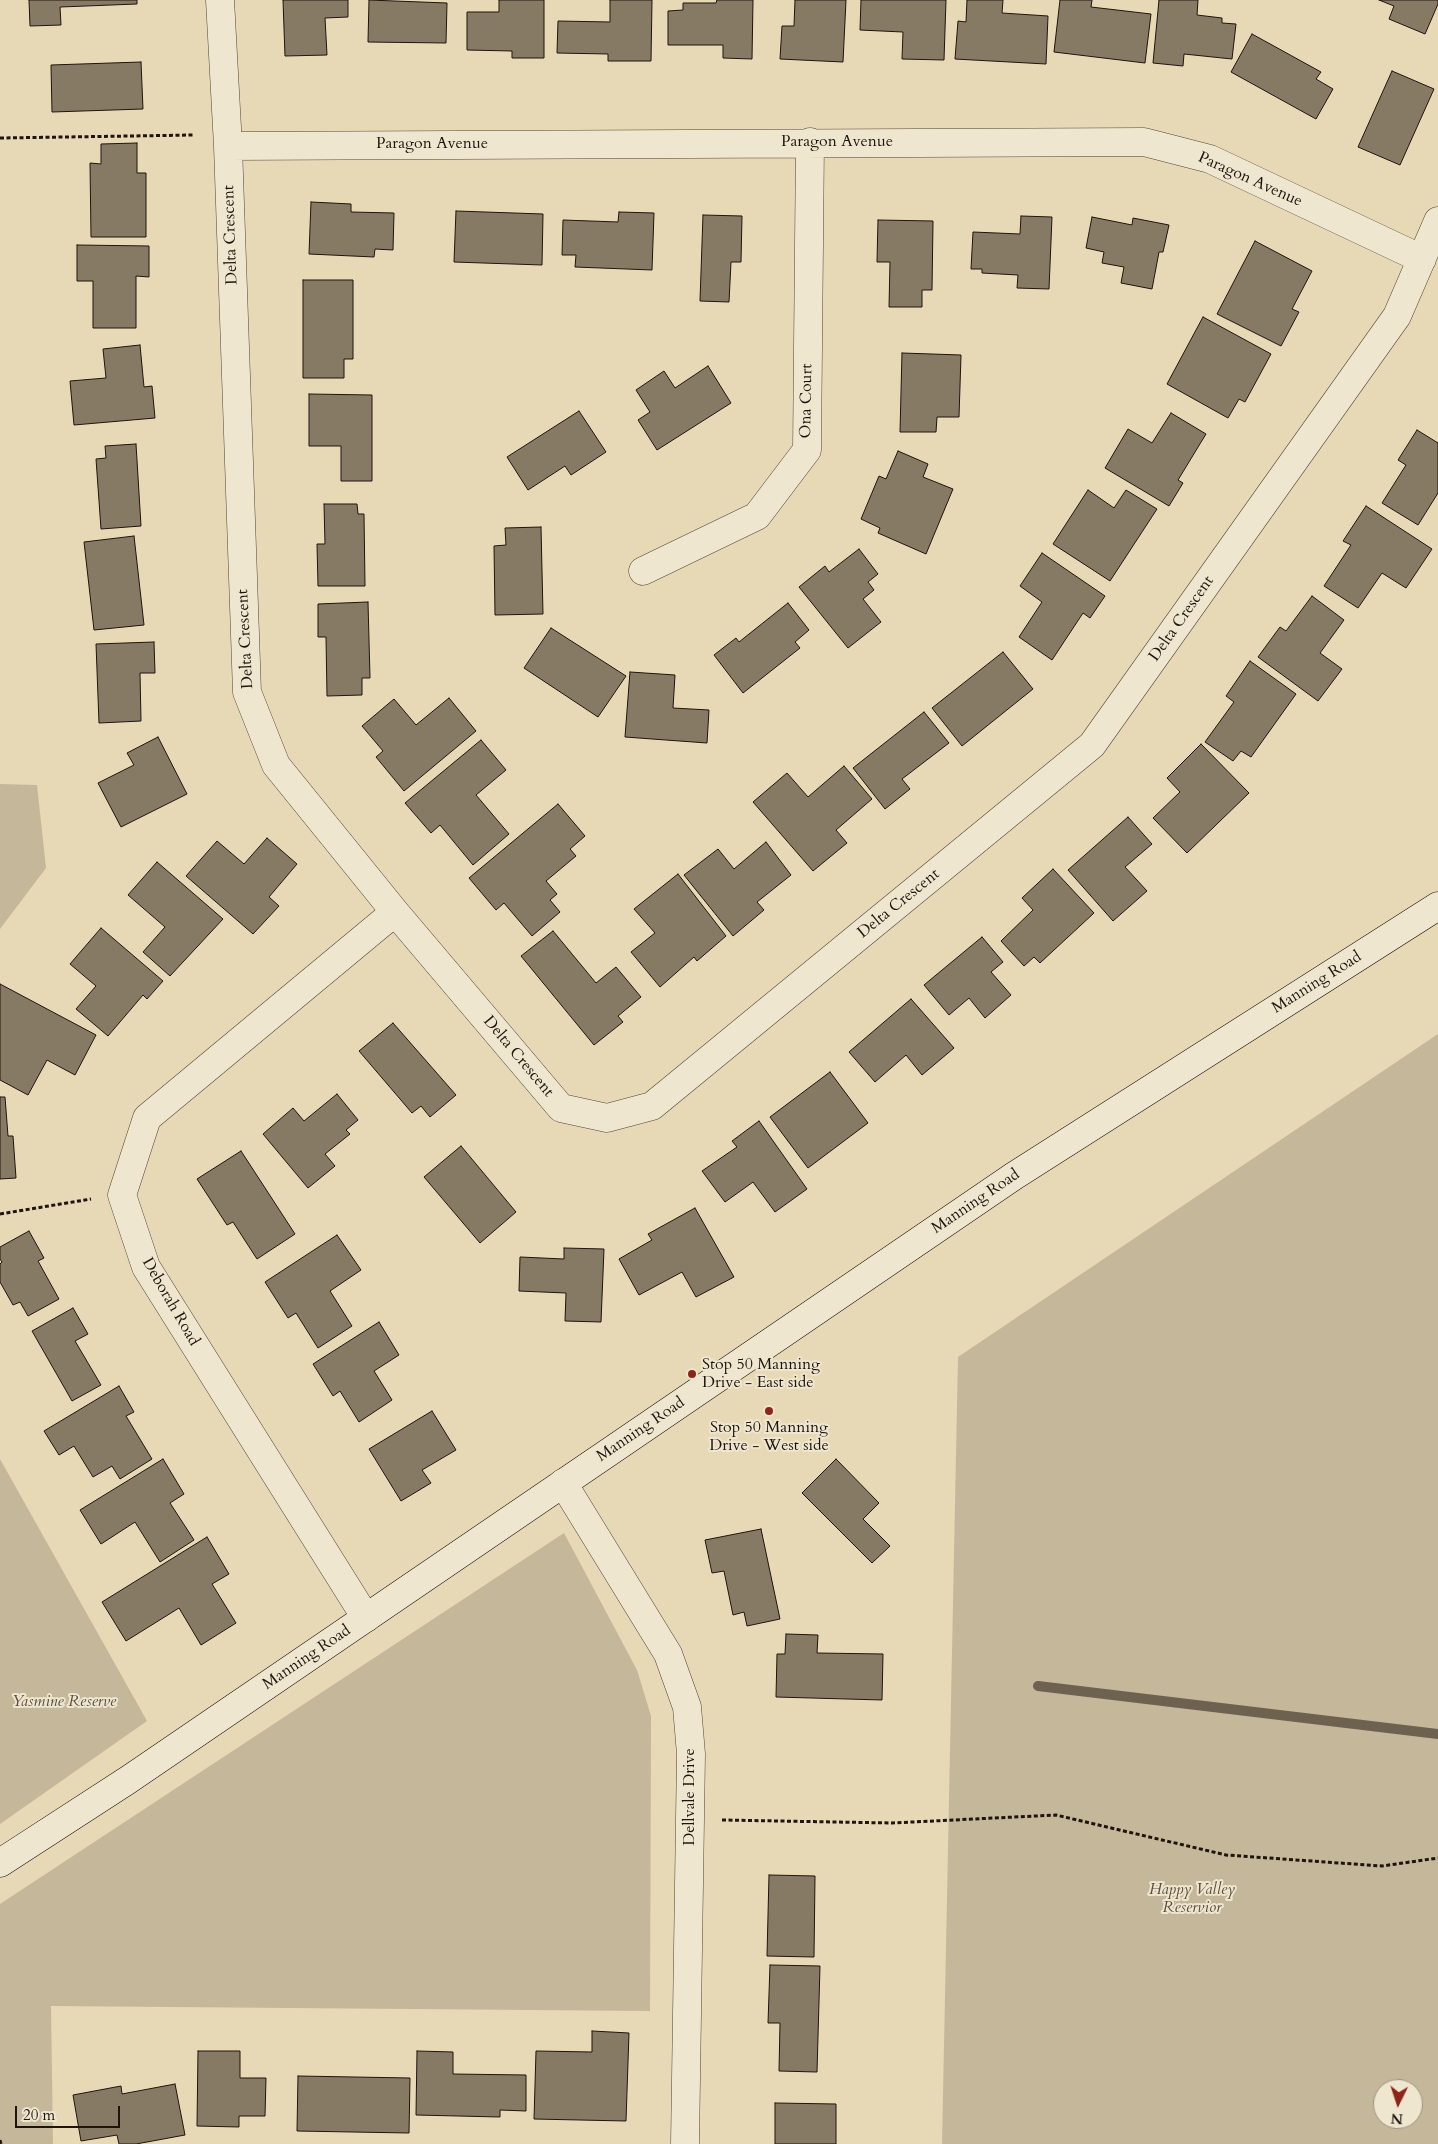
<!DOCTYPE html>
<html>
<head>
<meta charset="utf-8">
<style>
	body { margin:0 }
	#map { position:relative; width:1438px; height:2144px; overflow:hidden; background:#e7d8b6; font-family:Cardo,serif }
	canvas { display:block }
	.north { position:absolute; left:1373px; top:2079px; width:50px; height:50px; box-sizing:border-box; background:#efe6d0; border:1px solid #9c9282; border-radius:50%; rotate:184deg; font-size:14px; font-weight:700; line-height:20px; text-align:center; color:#1f140d }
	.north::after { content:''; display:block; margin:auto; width:18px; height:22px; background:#8f2418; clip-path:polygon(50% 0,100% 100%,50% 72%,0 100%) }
	.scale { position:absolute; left:15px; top:2106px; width:105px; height:22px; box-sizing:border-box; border:2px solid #1f140d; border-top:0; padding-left:6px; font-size:15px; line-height:18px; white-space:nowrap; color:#1f140d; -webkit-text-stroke:4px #efe6d0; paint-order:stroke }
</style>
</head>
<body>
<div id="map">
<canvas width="1438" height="2144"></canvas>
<div class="north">N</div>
<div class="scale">20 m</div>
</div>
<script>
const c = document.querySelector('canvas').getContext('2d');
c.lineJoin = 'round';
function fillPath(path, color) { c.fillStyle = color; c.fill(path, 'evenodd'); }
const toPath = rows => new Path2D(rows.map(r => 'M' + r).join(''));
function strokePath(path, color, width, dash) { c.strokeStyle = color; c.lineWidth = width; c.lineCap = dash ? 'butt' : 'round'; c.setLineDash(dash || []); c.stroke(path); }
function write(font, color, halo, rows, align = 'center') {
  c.font = font + ' Cardo,serif'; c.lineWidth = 4; c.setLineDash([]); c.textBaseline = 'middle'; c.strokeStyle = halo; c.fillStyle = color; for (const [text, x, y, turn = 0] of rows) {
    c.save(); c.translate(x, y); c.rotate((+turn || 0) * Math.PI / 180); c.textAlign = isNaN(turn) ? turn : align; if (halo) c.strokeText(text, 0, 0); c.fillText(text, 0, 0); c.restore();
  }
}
fillPath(toPath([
	[0,784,37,785,46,868,0,929],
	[1438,1034,1438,2144,942,2144,958,1357],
	[1383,2089,1413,2089,1413,2119,1383,2119],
	[0,1459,147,1721,0,1824],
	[564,1533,637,1670,651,1716,650,2011,51,2006,53,2144,0,2144,0,1904]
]), '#c5b799');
strokePath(toPath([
	[1038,1686,1438,1734]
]), '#6e6150', 10);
const building = toPath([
	[29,0,137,0,137,4,60,7,61,25,30,26,29,0],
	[283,0,348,0,348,17,325,18,327,55,285,56,283,0],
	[369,0,447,3,446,43,368,42,369,0],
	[499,0,544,0,544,58,512,58,512,51,467,50,467,12,499,12,499,0],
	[610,0,652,0,651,61,608,61,608,54,557,53,558,21,610,22,610,0],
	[717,0,753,0,752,59,723,58,723,45,668,45,668,11,683,10,683,3,716,3,717,0],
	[795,0,846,0,843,62,780,59,782,26,794,26,795,0],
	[861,0,946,0,944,60,902,59,903,32,860,30,861,0],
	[967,0,1003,0,1002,13,1048,16,1046,64,955,59,958,21,966,22,967,0],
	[1060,0,1092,0,1091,7,1151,14,1145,63,1054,52,1060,0],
	[1159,0,1198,0,1197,15,1222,18,1222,23,1236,24,1232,59,1184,54,1183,66,1153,63,1159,0],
	[1379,0,1438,0,1438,4,1425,34,1389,19,1394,6,1379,0],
	[1252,34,1321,72,1316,79,1333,89,1316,119,1231,72,1252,34],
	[141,62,143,109,52,112,51,65,141,62],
	[1392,71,1434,89,1400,165,1358,147,1392,71],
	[137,143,137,173,146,173,146,237,91,237,90,163,101,164,101,144,137,143],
	[311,202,351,204,351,212,394,213,393,250,375,249,374,257,309,254,311,202],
	[456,211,543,214,542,265,454,262,456,211],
	[619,212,654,213,652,270,575,267,576,255,562,255,563,220,618,222,619,212],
	[703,215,742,216,741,262,731,262,729,302,700,301,703,215],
	[1021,216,1052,217,1049,289,1017,288,1018,275,982,273,982,269,971,269,973,232,1020,234,1021,216],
	[1092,217,1132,225,1133,218,1169,225,1163,252,1159,252,1152,289,1121,283,1124,267,1102,263,1104,252,1086,248,1092,217],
	[878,220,933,221,932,290,922,290,922,307,889,307,890,262,877,262,878,220],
	[1255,241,1312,271,1292,309,1299,312,1281,346,1217,314,1255,241],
	[77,245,149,246,149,277,136,276,136,328,93,328,93,281,77,281,77,245],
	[303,280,353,280,353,359,344,359,344,378,303,378,303,280],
	[1203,317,1271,354,1245,402,1239,399,1228,418,1167,384,1203,317],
	[140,345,144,387,152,386,155,418,74,425,70,381,106,378,103,349,140,345],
	[902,353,961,355,959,417,937,417,936,432,900,432,902,353],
	[708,366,731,403,657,450,638,420,650,412,636,390,664,371,675,388,708,366],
	[309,394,372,395,372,481,341,481,341,446,309,446,309,394],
	[579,411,606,452,571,475,565,466,528,490,507,457,579,411],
	[1171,413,1206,434,1178,480,1183,483,1169,506,1105,468,1128,429,1152,443,1171,413],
	[1417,430,1438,443,1438,493,1418,525,1382,503,1406,465,1398,460,1417,430],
	[136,444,141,526,101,529,96,459,106,458,105,446,136,444],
	[898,451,928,464,923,477,953,489,926,554,878,533,880,528,861,519,879,476,886,479,898,451],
	[1088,490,1114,508,1126,490,1157,509,1110,581,1053,544,1088,490],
	[324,504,357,504,358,514,364,514,365,586,318,586,317,544,325,544,324,504],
	[1366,506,1432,549,1406,588,1382,573,1358,608,1324,586,1351,545,1343,541,1366,506],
	[541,527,543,614,495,615,494,546,506,545,505,528,541,527],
	[134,536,144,625,94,630,84,542,134,536],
	[859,549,878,574,868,582,874,590,863,599,881,622,848,648,799,587,825,566,829,572,859,549],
	[1042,553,1105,596,1090,618,1083,613,1052,660,1019,637,1042,602,1020,586,1042,553],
	[1312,596,1344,620,1320,653,1342,669,1318,701,1258,657,1280,627,1286,631,1312,596],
	[368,602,370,678,362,678,362,695,327,696,326,637,318,637,318,604,368,602],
	[788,603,809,630,795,642,800,648,743,693,714,655,736,638,739,642,788,603],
	[551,628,626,676,598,717,524,668,551,628],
	[154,642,155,673,140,673,141,721,99,723,96,644,154,642],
	[1003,652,1033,689,962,746,932,708,1003,652],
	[1250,661,1296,694,1251,757,1241,751,1233,761,1205,742,1234,702,1226,696,1250,661],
	[630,672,675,675,673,708,709,710,707,743,625,737,630,672],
	[449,698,476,731,404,791,376,757,383,751,362,726,394,699,416,725,449,698],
	[924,712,949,743,902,779,910,789,885,809,853,768,924,712],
	[158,737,187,794,121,827,98,783,134,765,127,753,158,737],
	[481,740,506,770,476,795,509,834,473,865,440,825,431,833,405,803,481,740],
	[1201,744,1249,793,1187,853,1153,818,1180,792,1167,778,1201,744],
	[844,766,872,799,836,830,847,843,813,871,753,802,787,773,808,797,844,766],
	[558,804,585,836,570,849,576,856,546,881,557,894,550,900,560,912,532,936,504,903,496,910,469,878,558,804],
	[1128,817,1152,844,1125,867,1147,891,1113,921,1068,870,1128,817],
	[267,838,297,864,269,897,279,906,253,934,186,876,217,841,244,864,267,838],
	[766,842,791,875,757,902,764,910,733,936,684,875,718,849,734,869,766,842],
	[157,862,223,919,170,976,143,952,165,927,128,895,157,862],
	[1053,869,1094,913,1040,963,1034,957,1024,966,1001,941,1033,910,1022,898,1053,869],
	[678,874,726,936,697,961,694,957,660,987,631,952,655,933,634,909,678,874],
	[101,928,163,981,147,999,143,995,108,1036,76,1009,96,986,70,964,101,928],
	[553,931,596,983,616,967,641,997,618,1016,623,1022,594,1045,521,956,553,931],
	[982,937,1003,962,991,972,1011,995,985,1018,969,998,949,1015,924,985,982,937],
	[0,984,96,1035,75,1075,47,1060,28,1095,0,1080,0,984],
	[911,999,954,1048,922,1075,906,1055,875,1082,849,1052,911,999],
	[393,1023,456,1095,430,1117,421,1106,412,1113,359,1051,393,1023],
	[830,1072,868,1123,808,1168,770,1117,830,1072],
	[337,1094,358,1120,346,1130,350,1134,325,1154,335,1166,308,1188,263,1134,293,1108,304,1121,337,1094],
	[0,1097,5,1097,8,1136,13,1136,16,1178,0,1179,0,1097],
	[759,1121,807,1189,775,1212,753,1182,725,1202,702,1171,737,1147,732,1141,759,1121],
	[461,1146,516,1212,480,1243,424,1177,461,1146],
	[241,1151,295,1234,257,1259,233,1222,227,1225,197,1179,241,1151],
	[695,1208,734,1277,696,1297,682,1272,639,1295,619,1259,652,1240,648,1234,695,1208],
	[29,1231,44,1258,38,1261,59,1299,28,1316,20,1302,13,1305,0,1282,0,1264,2,1262,0,1259,0,1247,29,1231],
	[337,1235,361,1270,330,1291,352,1326,318,1348,296,1313,288,1318,265,1282,337,1235],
	[564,1248,604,1249,601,1322,565,1321,566,1293,519,1291,520,1257,564,1259,564,1248],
	[73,1308,88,1334,75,1341,101,1385,72,1401,32,1331,73,1308],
	[379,1322,399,1355,374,1371,392,1400,359,1422,340,1391,333,1396,313,1364,379,1322],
	[119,1386,134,1412,126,1416,152,1459,120,1479,112,1466,93,1477,74,1446,59,1455,44,1431,119,1386],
	[432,1411,456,1450,422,1470,431,1483,401,1501,369,1449,432,1411],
	[163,1459,184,1494,170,1503,194,1540,160,1562,135,1522,101,1544,80,1510,163,1459],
	[836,1459,879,1503,863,1519,890,1546,872,1563,802,1493,836,1459],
	[761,1529,780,1619,747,1626,744,1612,733,1615,724,1571,712,1573,705,1540,761,1529],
	[207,1537,229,1574,212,1584,236,1623,201,1645,179,1608,126,1641,102,1602,207,1537],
	[786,1634,818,1635,817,1653,883,1654,882,1700,776,1697,777,1654,785,1654,786,1634],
	[769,1875,815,1876,814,1957,767,1956,769,1875],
	[770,1965,820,1966,817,2072,779,2071,780,2023,768,2023,770,1965],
	[592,2031,629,2033,626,2121,534,2119,536,2051,592,2052,592,2031],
	[198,2051,240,2051,240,2078,266,2078,265,2116,239,2116,239,2127,197,2126,198,2051],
	[417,2051,453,2052,453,2074,526,2075,526,2111,500,2110,500,2117,416,2115,417,2051],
	[298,2076,410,2078,409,2133,297,2131,298,2076],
	[175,2084,185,2135,136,2144,119,2144,117,2135,81,2141,73,2095,121,2086,122,2094,175,2084],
	[775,2103,836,2104,836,2144,775,2144,775,2103]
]);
fillPath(building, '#877a65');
strokePath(building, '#1f140d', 1);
const street = toPath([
	[220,0,228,146,247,692,276,765,395,912,561,1108,607,1118,652,1106,1092,745,1397,316,1438,221],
	[228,146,1144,142,1210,159,1422,259],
	[643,571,757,516,807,450,810,142],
	[563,1483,668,1654,687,1707,691,1754,685,2144],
	[366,1618,146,1267,122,1195,147,1118,395,912]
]);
const secondary = toPath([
	[0,1863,128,1780,1014,1176,1438,906]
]);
strokePath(street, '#514537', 29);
strokePath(secondary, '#1f140d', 29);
strokePath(toPath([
	[0,138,194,135],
	[0,1214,91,1199],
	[722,1820,892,1823,1056,1815,1226,1855,1382,1866,1438,1858],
	[0,2140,1,2144]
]), '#1f140d', 3, [4, 2.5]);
strokePath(street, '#efe6d0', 28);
strokePath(secondary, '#efe6d0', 28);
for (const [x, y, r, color] of [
	[692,1374,5,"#8f2418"],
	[769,1411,5,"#8f2418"]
]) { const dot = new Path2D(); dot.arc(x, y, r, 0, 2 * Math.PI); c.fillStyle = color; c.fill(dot); strokePath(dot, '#efe6d0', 2); }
write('16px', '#1f140d', '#efe6d0', [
	["Paragon Avenue",837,142],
	["Paragon Avenue",432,144],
	["Paragon Avenue",1250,180,24],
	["Delta Crescent",231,235,-92],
	["Ona Court",807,401,-89],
	["Delta Crescent",1182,619,-55],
	["Delta Crescent",246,639,-93],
	["Delta Crescent",899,904,-39],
	["Manning Road",1317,983,-32],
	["Delta Crescent",518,1057,50],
	["Manning Road",976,1202,-34],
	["Deborah Road",170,1302,60],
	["Manning Road",641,1430,-34],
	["Manning Road",307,1658,-34],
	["Dellvale Drive",690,1797,-90]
]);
write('16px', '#1f140d', '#efe6d0', [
	["Stop 50 Manning",702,1365],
	["Drive - East side",702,1383],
	["Stop 50 Manning",769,1428,"center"],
	["Drive - West side",769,1446,"center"]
], 'left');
write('italic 16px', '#594d3e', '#efe6d0', [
	["Yasmine Reserve",64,1702],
	["Happy Valley",1192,1890],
	["Reservior",1192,1908]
]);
</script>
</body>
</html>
